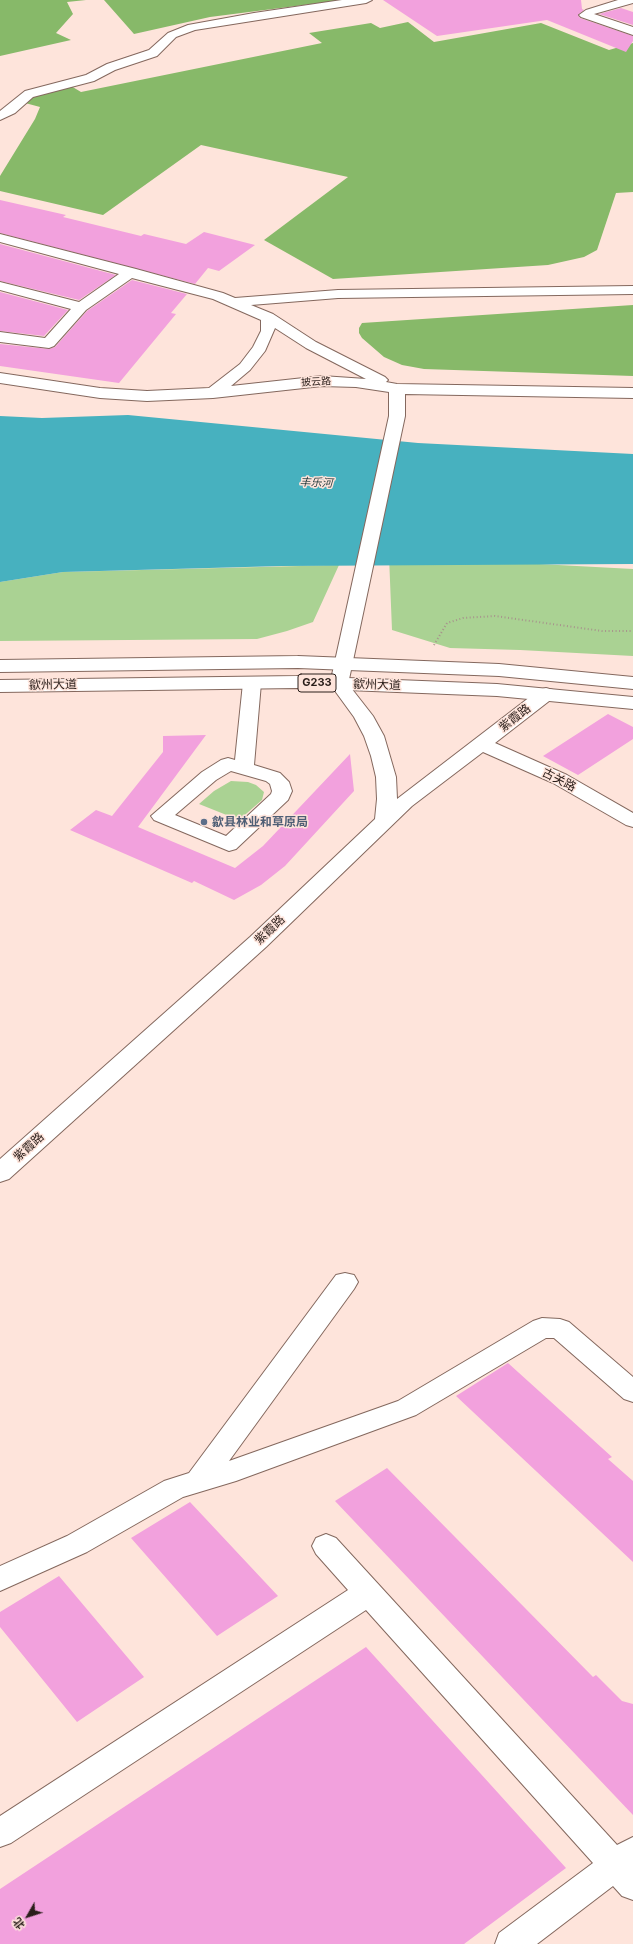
<!DOCTYPE html>
<html>
<head>
<meta charset="utf-8">
<style>
	body { margin:0 }
	#map { position:relative; width:633px; height:1944px; overflow:hidden; background:#fee4db; font-family:Inter,"Noto Sans SC",sans-serif }
	canvas { display:block }
	.north { position:absolute; left:8px; top:1896px; width:40px; height:40px; -webkit-text-stroke:3px #fee4db; paint-order:stroke; rotate:231deg; font-size:11px; font-weight:700; line-height:16px; text-align:center; color:#2a1e1a }
	.north::after { content:''; display:block; margin:auto; width:14px; height:18px; background:#2a1e1a; clip-path:polygon(50% 0,100% 100%,50% 72%,0 100%) }
</style>
</head>
<body>
<div id="map">
<canvas width="633" height="1944"></canvas>
<div class="north">北</div>
</div>
<script>
const c = document.querySelector('canvas').getContext('2d');
c.lineJoin = 'round';
function fillPath(path, color) { c.fillStyle = color; c.fill(path, 'evenodd'); }
const toPath = rows => new Path2D(rows.map(r => 'M' + r).join(''));
function strokePath(path, color, width, dash) { c.strokeStyle = color; c.lineWidth = width; c.lineCap = dash ? 'butt' : 'round'; c.setLineDash(dash || []); c.stroke(path); }
function write(font, color, halo, rows, align = 'center') {
  c.font = font + ' Inter,"Noto Sans SC",sans-serif'; c.lineWidth = 3; c.setLineDash([]); c.textBaseline = 'middle'; c.strokeStyle = halo; c.fillStyle = color; for (const [text, x, y, turn = 0] of rows) {
    c.save(); c.translate(x, y); c.rotate((+turn || 0) * Math.PI / 180); c.textAlign = isNaN(turn) ? turn : align; if (halo) c.strokeText(text, 0, 0); c.fillText(text, 0, 0); c.restore();
  }
}
fillPath(toPath([
	[389,556,633,569,633,656,520,650,450,648,392,630],
	[339,565,313,622,287,631,257,639,0,641,0,582,63,572],
	[231,781,248,782,256,785,264,792,262,800,239,820,199,804,214,791]
]), '#aad293');
fillPath(toPath([
	[0,0,86,0,67,2,73,14,56,33,71,40,0,56],
	[104,0,343,0,210,17,134,34],
	[408,22,434,42,541,23,609,50,633,43,633,192,616,193,597,250,584,257,548,265,333,279,264,240,348,177,201,145,103,215,0,191,0,176,35,119,40,107,14,100,71,86,81,92,322,43,309,33,371,23,380,28],
	[633,305,633,376,424,369,402,365,384,357,362,338,359,333,359,328,362,323]
]), '#87b969');
fillPath(toPath([
	[128,415,418,443,633,454,633,564,282,566,63,572,0,582,0,416,42,418]
]), '#47b1bf');
fillPath(toPath([
	[383,0,581,0,582,9,584,10,578,15,580,18,633,36,633,41,626,52,547,20,437,36],
	[621,8,633,12,633,25,599,14],
	[0,200,66,215,63,217,141,236,144,234,186,244,204,232,255,245,219,271,208,268,195,284,0,233],
	[0,244,116,275,79,300,0,281],
	[132,280,187,294,171,313,176,314,119,383,0,366,0,344,49,349,55,347,87,311],
	[0,292,68,310,44,336,0,331],
	[608,714,633,727,633,739,578,775,543,756],
	[206,735,138,827,235,868,263,846,350,754,354,791,285,866,261,885,234,900,194,881,192,883,70,830,96,810,112,816,163,752,163,736],
	[508,1363,612,1457,608,1459,633,1481,633,1562,456,1396],
	[387,1468,593,1677,596,1675,622,1701,633,1704,633,1815,335,1501],
	[190,1502,278,1596,217,1636,131,1538],
	[59,1576,144,1677,77,1722,0,1627,0,1612],
	[366,1647,566,1868,464,1944,0,1944,0,1889]
]), '#f2a1dd');
const minor = toPath([
	[342,0,372,0,366,3,195,30,176,37,157,56,115,70,94,81,33,97,15,113,0,120,0,111,25,91,86,75,107,64,149,50,168,33,188,25,254,13,342,0],
	[618,0,633,0,633,3,594,14,633,27,633,35,581,17,579,15,586,10,618,0],
	[0,234,136,269,223,293,235,298,338,290,633,286,633,294,338,298,251,305,273,314,316,342,385,377,388,380,386,382,397,384,633,388,633,398,405,394,405,416,348,684,373,716,384,736,396,777,397,799,539,690,546,688,553,690,555,694,553,698,495,743,567,775,633,813,633,827,626,825,553,783,483,752,412,806,266,947,9,1179,0,1182,0,1159,250,937,375,819,377,799,376,777,371,756,364,736,354,717,330,684,389,416,389,392,356,387,322,386,213,398,147,401,100,398,0,383,0,373,100,388,147,391,209,388,240,364,253,347,261,331,261,320,213,299,132,278,86,310,54,346,49,348,0,342,0,332,45,338,71,309,0,290,0,282,79,302,119,274,0,242,0,234],
	[275,328,306,348,366,379,322,376,231,386,250,370,265,351,275,328],
	[252,677,259,679,261,683,254,765,280,773,289,782,292,791,288,800,236,849,229,851,154,820,151,816,202,772,221,760,228,758,235,760,243,683,245,679,252,677],
	[231,771,266,781,270,784,272,791,271,794,226,836,175,815,216,780,231,771],
	[345,1273,354,1275,358,1282,354,1289,229,1461,398,1401,533,1321,542,1318,560,1319,569,1322,633,1377,633,1402,624,1399,554,1338,546,1338,416,1415,236,1481,183,1497,87,1552,0,1591,0,1566,67,1536,164,1481,189,1473,336,1275,345,1273],
	[326,1534,336,1538,617,1845,633,1837,633,1900,622,1896,613,1886,537,1944,495,1944,499,1933,593,1863,366,1610,11,1843,0,1847,0,1816,348,1590,316,1554,312,1546,316,1538,326,1534]
]);
const highway = toPath([
	[298,656,499,664,633,677,633,689,499,676,298,668,0,672,0,660,298,656],
	[297,676,497,684,633,697,633,709,497,696,297,688,0,692,0,680,297,676]
]);
strokePath(minor, '#84685e', 2);
strokePath(highway, '#84685e', 2);
strokePath(toPath([
	[434,645,447,623,463,618,495,616,602,631,633,631]
]), '#a7938c', 2, [1, 2.5]);
fillPath(minor, '#fff');
fillPath(highway, '#fff');
for (const [x, y, r, color] of [
	[204,822,4,"#5c6f8a"]
]) { const dot = new Path2D(); dot.arc(x, y, r, 0, 2 * Math.PI); c.fillStyle = color; c.fill(dot); strokePath(dot, '#fee4db', 1.5); }
write('10px', '#2a1e1a', '#fee4db', [
	["披云路",316,382,-3]
]);
write('italic 11px', '#1f373a', '#fee4db', [
	["丰乐河",316,483,2]
]);
for (const [x, y, w] of [
	[317,683,38]
]) { const box = new Path2D(); box.roundRect(x - w / 2, y - 9, w, 18, 3); c.fillStyle = '#fee4db'; c.fill(box); strokePath(box, '#2a1e1a', 1); }
write('bold 11px', '#2a1e1a', null, [
	["G233",317,683]
]);
write('12px', '#2a1e1a', '#fee4db', [
	["歙州大道",53,685,-1],
	["歙州大道",377,685,2],
	["紫霞路",515,718,-38],
	["古关路",559,780,27],
	["紫霞路",270,930,-43],
	["紫霞路",29,1147,-42]
]);
write('bold 12px', '#4e5e75', '#fee4db', [
	["歙县林业和草原局",212,822]
], 'left');
</script>
</body>
</html>
